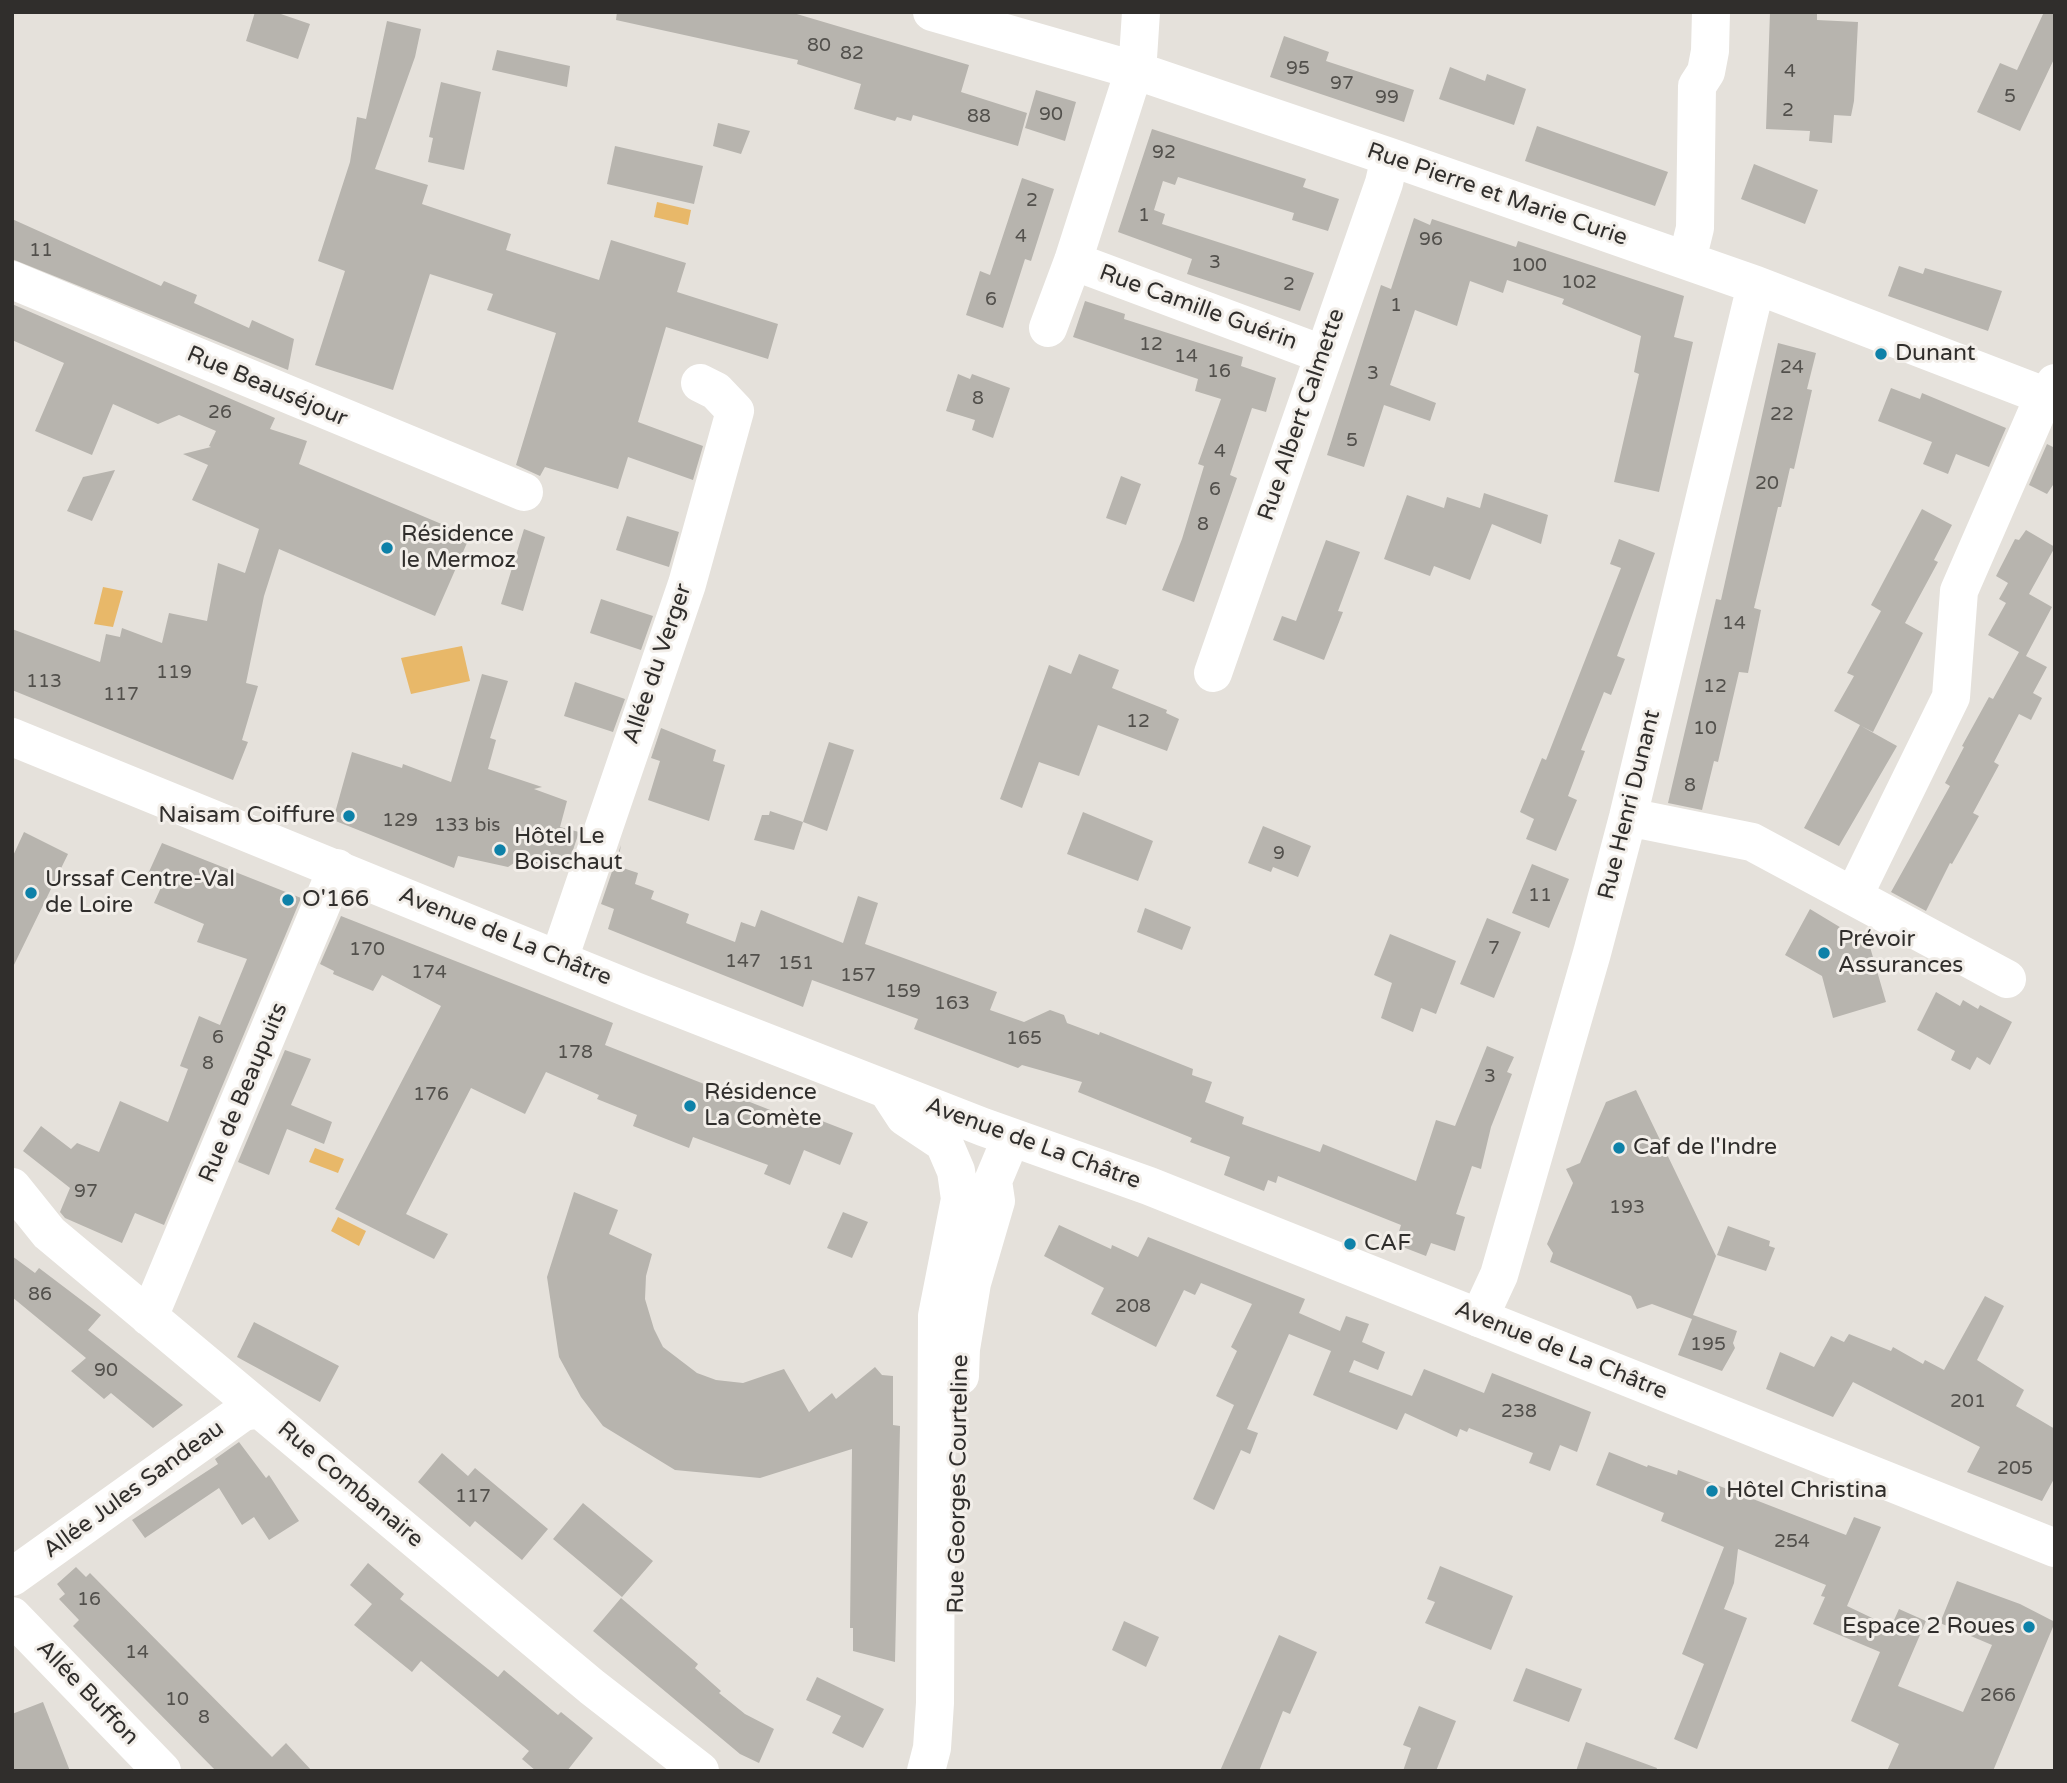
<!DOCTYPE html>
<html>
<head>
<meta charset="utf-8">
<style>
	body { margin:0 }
	#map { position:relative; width:2067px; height:1783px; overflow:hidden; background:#e5e1db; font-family:"Varela Round",sans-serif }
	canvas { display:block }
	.frame { position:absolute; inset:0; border:14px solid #302e2c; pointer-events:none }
</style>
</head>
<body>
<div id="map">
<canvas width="2067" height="1783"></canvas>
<div class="frame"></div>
</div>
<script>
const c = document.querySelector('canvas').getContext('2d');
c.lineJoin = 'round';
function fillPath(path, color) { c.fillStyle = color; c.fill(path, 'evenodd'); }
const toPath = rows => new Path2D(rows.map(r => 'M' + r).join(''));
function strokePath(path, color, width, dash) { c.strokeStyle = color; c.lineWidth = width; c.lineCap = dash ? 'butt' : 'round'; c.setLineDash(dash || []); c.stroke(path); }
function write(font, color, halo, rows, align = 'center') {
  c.font = font + ' "Varela Round",sans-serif'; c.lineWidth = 6; c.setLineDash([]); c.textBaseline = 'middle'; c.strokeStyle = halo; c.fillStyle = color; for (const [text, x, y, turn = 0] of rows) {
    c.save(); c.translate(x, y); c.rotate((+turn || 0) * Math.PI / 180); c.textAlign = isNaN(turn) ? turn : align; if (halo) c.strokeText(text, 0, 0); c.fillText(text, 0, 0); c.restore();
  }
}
fillPath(toPath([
	[657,202,691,210,688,225,654,217],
	[103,587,123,591,113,627,94,624],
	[462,646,470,681,411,694,401,658],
	[315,1148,344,1159,338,1173,309,1162],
	[338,1217,366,1231,359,1246,331,1231]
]), '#e8b869');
fillPath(toPath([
	[255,12,275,12,310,24,298,59,246,41],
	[617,12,790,12,969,65,961,92,1027,113,1018,146,913,115,911,121,897,117,895,121,854,109,861,84,797,64,798,60,616,20],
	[1770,12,1817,12,1817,20,1858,22,1854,101,1851,116,1834,115,1832,143,1809,141,1810,131,1766,129],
	[2044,12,2055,12,2055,57,2020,131,1977,112,2000,63,2017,70],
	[387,21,421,29,415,57,375,169,428,185,422,204,511,234,506,250,599,280,611,240,686,263,677,292,778,324,768,359,666,327,638,422,703,446,693,480,628,457,618,489,545,467,540,476,516,465,556,333,487,310,493,294,430,274,393,390,315,365,345,271,318,261,350,162,357,117,366,119],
	[1284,36,1329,52,1326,61,1414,90,1404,122,1270,77],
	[497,50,570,66,567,87,492,70],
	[1450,67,1485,81,1487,74,1526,89,1514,125,1439,99],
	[441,82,481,92,464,170,428,162,433,138,429,137],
	[1036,90,1076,102,1065,141,1025,128],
	[718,123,750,131,741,154,713,146],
	[1537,126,1668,172,1655,206,1525,161],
	[1152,129,1306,179,1303,187,1339,199,1328,231,1292,220,1294,213,1178,177,1175,185,1163,181,1154,210,1165,214,1162,224,1314,273,1300,311,1187,274,1192,259,1118,232],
	[615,146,703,166,694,204,607,184],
	[1754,164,1818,190,1805,224,1741,199],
	[1022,178,1054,189,1031,261,1025,259,1003,328,966,315,980,271,990,275],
	[1414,218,1430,225,1432,219,1516,247,1518,241,1684,296,1674,337,1693,342,1659,492,1614,482,1639,374,1634,372,1641,336,1562,304,1564,299,1507,280,1503,293,1470,281,1457,326,1415,310,1390,385,1436,403,1430,421,1384,405,1364,467,1327,455,1381,285,1391,289],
	[12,219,161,286,164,281,197,295,194,303,249,328,252,320,294,339,288,370,12,259],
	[1899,266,1923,274,1925,268,2002,291,1988,331,1888,296],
	[1085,301,1125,314,1124,319,1243,357,1241,366,1276,378,1266,412,1252,408,1230,475,1237,478,1194,602,1162,590,1182,539,1204,466,1198,464,1221,399,1195,391,1198,379,1073,337],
	[12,304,275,418,270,429,307,441,299,464,470,536,435,616,279,549,264,596,246,683,258,686,242,740,248,742,233,780,12,690,12,629,100,662,106,634,120,637,122,628,162,643,169,613,207,621,218,563,245,573,259,529,192,500,208,465,183,454,211,447,209,446,216,431,179,415,158,424,113,404,92,455,35,431,64,363,12,340],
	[1778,343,1816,353,1807,389,1812,390,1794,469,1790,468,1781,507,1778,507,1754,608,1761,610,1748,673,1739,672,1718,762,1714,761,1702,810,1668,803,1716,599,1721,600],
	[958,374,970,379,972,374,1010,388,993,438,972,430,975,420,946,411],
	[1891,388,1920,399,1922,393,2006,428,1989,467,1956,454,1948,474,1923,464,1932,442,1878,421],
	[2047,444,2055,448,2055,482,2047,494,2029,485],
	[115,470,92,521,67,511,83,477],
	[1121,476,1141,484,1126,525,1106,518],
	[1484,493,1548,515,1541,544,1492,524,1470,580,1434,566,1430,576,1384,559,1407,495,1444,508,1447,497,1480,508],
	[1922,509,1952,525,1934,560,1938,562,1905,623,1923,633,1873,732,1861,726,1897,746,1839,846,1804,828,1860,725,1834,711,1854,676,1847,673,1881,611,1871,605],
	[627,516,679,532,669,567,616,550],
	[524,529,545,537,523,611,501,604],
	[2026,530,2055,547,2029,594,2052,607,2026,656,2047,667,2033,693,2042,698,2031,720,2019,714,1994,762,1999,765,1973,813,1979,816,1952,864,1950,863,1926,911,1891,892,1950,786,1945,783,1964,747,1962,746,1989,697,1993,699,2019,652,1988,635,2006,603,1999,599,2008,583,1996,576,2015,539,2019,540],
	[1619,539,1655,553,1617,656,1625,659,1611,695,1604,692,1581,750,1585,751,1568,796,1577,800,1556,851,1526,839,1534,819,1520,812,1542,758,1546,760,1621,568,1610,564],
	[1326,540,1360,552,1338,611,1343,612,1324,660,1273,640,1282,616,1296,621],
	[601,599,653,616,641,650,590,633],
	[1079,654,1119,670,1112,688,1167,710,1166,713,1179,719,1167,751,1098,725,1079,776,1039,762,1022,808,1000,799,1049,665,1071,674],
	[482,674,508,681,490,738,496,740,488,769,542,787,534,789,567,801,560,827,579,832,566,871,520,859,508,867,458,856,454,868,333,820,352,752,402,768,403,764,451,782],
	[575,682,625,699,613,732,564,716],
	[661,728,716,750,713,761,725,765,709,821,648,800,660,761,651,758],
	[829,742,854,750,827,831,803,822],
	[770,811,803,822,794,850,754,840,762,815,769,815],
	[1083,812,1153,841,1138,881,1067,854],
	[1263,826,1311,846,1298,877,1273,867,1271,872,1248,863],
	[24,832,68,854,12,969,12,858],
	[162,843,301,898,164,1225,135,1213,122,1243,65,1218,60,1212,70,1188,23,1151,41,1126,71,1149,77,1143,99,1152,120,1101,168,1122,188,1069,180,1066,199,1016,220,1025,247,959,197,942,204,924,154,903,164,881,148,874],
	[621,845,617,866,638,873,635,884,654,891,651,899,689,914,686,923,735,942,741,922,755,927,761,910,843,943,858,896,878,903,865,944,997,992,990,1010,1024,1022,1050,1010,1064,1015,1067,1023,1099,1035,1100,1032,1193,1069,1192,1075,1212,1082,1205,1102,1244,1117,1242,1124,1320,1152,1323,1144,1416,1181,1436,1120,1455,1126,1487,1046,1514,1057,1507,1072,1512,1074,1491,1127,1481,1169,1472,1166,1456,1214,1465,1217,1455,1251,1431,1243,1426,1256,1395,1244,1401,1225,1278,1176,1276,1183,1268,1180,1264,1191,1224,1175,1230,1157,1190,1142,1192,1138,1078,1092,1082,1082,1022,1065,1018,1068,914,1029,918,1019,812,980,803,1007,608,929,614,909,601,904],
	[1532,864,1569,879,1549,928,1512,913],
	[1145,908,1191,927,1182,950,1137,932],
	[1810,909,1848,932,1846,936,1870,947,1886,1002,1833,1018,1822,976,1785,955],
	[341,916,613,1023,605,1045,788,1117,791,1109,853,1133,840,1165,804,1150,790,1185,764,1174,768,1165,693,1137,689,1148,633,1126,637,1115,597,1099,599,1095,546,1072,525,1114,471,1088,406,1214,448,1234,434,1259,416,1250,335,1209,441,1006,382,975,373,991,333,974,334,971,320,964],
	[1487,918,1521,932,1494,998,1460,984],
	[1390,934,1456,961,1436,1014,1421,1008,1413,1032,1381,1018,1392,983,1374,975],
	[1936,992,1960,1006,1963,1000,1978,1009,1980,1005,2012,1022,1990,1065,1977,1057,1970,1070,1951,1060,1955,1051,1917,1030],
	[285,1050,311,1059,291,1105,332,1122,324,1144,287,1129,269,1175,238,1162],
	[1636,1090,1716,1256,1693,1315,1737,1331,1733,1343,1735,1348,1722,1371,1678,1355,1692,1319,1652,1304,1637,1309,1631,1296,1550,1262,1553,1253,1547,1244,1573,1183,1566,1169,1580,1163,1606,1102],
	[574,1192,618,1210,609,1234,652,1254,646,1276,645,1299,654,1329,663,1347,697,1373,716,1380,743,1383,784,1369,809,1412,832,1393,836,1399,875,1367,882,1375,893,1376,893,1425,900,1426,895,1662,853,1651,853,1628,850,1628,852,1449,760,1478,675,1470,603,1426,581,1397,559,1357,547,1277],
	[843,1212,868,1222,852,1258,827,1248],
	[1059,1225,1111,1249,1112,1245,1138,1257,1148,1237,1305,1299,1299,1313,1340,1331,1346,1316,1369,1324,1362,1342,1385,1352,1378,1370,1354,1360,1349,1372,1412,1396,1424,1369,1484,1393,1492,1373,1591,1412,1577,1452,1560,1445,1550,1471,1529,1463,1533,1453,1469,1428,1467,1432,1460,1429,1457,1437,1405,1413,1397,1430,1313,1395,1331,1351,1289,1334,1247,1429,1258,1433,1250,1454,1241,1450,1214,1510,1193,1499,1234,1405,1216,1396,1237,1351,1231,1347,1252,1304,1201,1283,1195,1295,1184,1290,1156,1347,1091,1314,1104,1288,1044,1256],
	[1728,1226,1770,1241,1769,1246,1775,1248,1766,1271,1717,1255],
	[12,1256,35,1273,39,1268,101,1315,88,1330,183,1405,153,1428,111,1393,104,1399,71,1371,86,1358,12,1297],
	[1985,1296,2004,1306,1977,1360,2024,1390,2016,1406,2055,1429,2055,1477,2042,1501,1967,1472,1980,1447,1853,1382,1833,1417,1766,1389,1780,1352,1814,1367,1831,1336,1844,1342,1849,1334,1891,1351,1893,1347,1923,1364,1925,1360,1944,1370],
	[254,1322,339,1366,320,1402,237,1357],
	[239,1442,266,1478,269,1475,299,1521,269,1540,254,1517,242,1525,219,1488,145,1538,132,1520,218,1464,215,1459],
	[1609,1452,1647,1467,1648,1465,1677,1475,1678,1470,1846,1535,1854,1517,1881,1527,1847,1606,1891,1627,1899,1609,1926,1621,1898,1686,1963,1712,1992,1645,1940,1623,1957,1581,2020,1604,2055,1622,1993,1771,1887,1771,1899,1744,1851,1721,1880,1652,1813,1624,1825,1597,1821,1596,1826,1585,1738,1549,1734,1583,1724,1609,1747,1618,1697,1749,1674,1739,1704,1664,1682,1654,1724,1547,1661,1521,1664,1513,1596,1485],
	[442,1453,468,1476,475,1468,548,1529,522,1560,475,1521,470,1527,418,1482],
	[583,1503,653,1561,622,1597,553,1539],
	[368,1563,404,1594,400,1599,498,1677,504,1670,558,1715,561,1712,593,1738,567,1771,536,1771,522,1759,529,1751,421,1661,412,1672,354,1625,372,1604,350,1585],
	[1440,1566,1513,1596,1491,1650,1425,1623,1435,1602,1427,1599],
	[76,1567,86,1577,90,1573,272,1757,286,1743,312,1771,216,1771,73,1626,79,1620,59,1599,65,1594,57,1584],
	[621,1598,698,1664,695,1668,721,1691,719,1693,745,1714,774,1729,759,1763,740,1754,593,1631],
	[1124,1621,1159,1637,1146,1667,1112,1650],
	[1279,1635,1317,1652,1290,1714,1283,1711,1259,1771,1220,1771],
	[1526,1668,1582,1689,1569,1722,1513,1701],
	[817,1677,884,1709,863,1748,832,1733,841,1716,806,1700],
	[43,1702,70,1771,12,1771,12,1714],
	[1419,1706,1456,1721,1436,1771,1403,1771,1411,1748,1403,1745],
	[1586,1742,1657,1768,1656,1771,1576,1771]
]), '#b7b4ae');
strokePath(toPath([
	[932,12,1134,70,1390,157,1756,285,2055,400],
	[1687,260,1695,228,1697,86,1706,72,1710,51,1711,12],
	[1073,261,1322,354],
	[12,280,524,492],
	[1048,328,1073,261,1138,58,1141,12],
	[1213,673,1384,183,1390,157],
	[1628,817,1752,842,2007,979],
	[1854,895,1951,697,1959,591,2037,412,2055,383],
	[559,959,687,584,735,411,716,391,700,383],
	[888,1091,905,1117,944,1143,956,1171,960,1199,937,1316,935,1703,932,1748,926,1771],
	[12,1187,49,1233,592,1687,700,1771],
	[149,1317,337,868],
	[1479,1318,1499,1275,1592,953,1628,817,1756,285],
	[960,1376,961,1349,972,1283,996,1201,993,1181,1011,1138],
	[12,1577,243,1412,259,1409],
	[12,1616,162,1771]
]), '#fff', 38);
strokePath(toPath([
	[12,737,635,991,983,1127,1149,1186,2055,1548]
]), '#fff', 38);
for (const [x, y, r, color] of [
	[1881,354,7,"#0e81a8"],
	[387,548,7,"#0e81a8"],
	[349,816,7,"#0e81a8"],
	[500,850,7,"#0e81a8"],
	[31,893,7,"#0e81a8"],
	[288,900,7,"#0e81a8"],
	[1824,953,7,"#0e81a8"],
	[690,1106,7,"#0e81a8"],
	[1619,1148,7,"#0e81a8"],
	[1350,1244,7,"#0e81a8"],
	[1712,1491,7,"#0e81a8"],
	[2029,1627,7,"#0e81a8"]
]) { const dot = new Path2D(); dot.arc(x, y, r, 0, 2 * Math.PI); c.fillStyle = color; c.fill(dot); strokePath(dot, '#f2eee9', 2.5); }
write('19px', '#52504c', null, [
	["80",819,46],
	["82",852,54],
	["95",1298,69],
	["4",1790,72],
	["97",1342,84],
	["5",2010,97],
	["99",1387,98],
	["2",1788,111],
	["90",1051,115],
	["88",979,117],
	["92",1164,153],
	["2",1032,201],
	["1",1144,216],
	["4",1021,237],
	["96",1431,240],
	["11",41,251],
	["3",1215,263],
	["100",1529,266],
	["102",1579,283],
	["2",1289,285],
	["6",991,300],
	["1",1396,306],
	["12",1151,345],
	["14",1186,357],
	["24",1792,368],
	["16",1219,372],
	["3",1373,374],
	["8",978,399],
	["26",220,413],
	["22",1782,415],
	["5",1352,441],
	["4",1220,452],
	["20",1767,484],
	["6",1215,490],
	["8",1203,525],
	["14",1734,624],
	["119",174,673],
	["113",44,682],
	["12",1715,687],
	["117",121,695],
	["12",1138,722],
	["10",1705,729],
	["8",1690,786],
	["129",400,821],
	["133 bis",467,826],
	["9",1279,854],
	["11",1540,896],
	["7",1494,949],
	["170",367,950],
	["147",743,962],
	["151",796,964],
	["174",429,973],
	["157",858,976],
	["159",903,992],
	["163",952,1004],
	["6",218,1038],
	["165",1024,1039],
	["178",575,1053],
	["8",208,1064],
	["3",1490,1077],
	["176",431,1095],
	["97",86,1192],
	["193",1627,1208],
	["86",40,1295],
	["208",1133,1307],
	["195",1708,1345],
	["90",106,1371],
	["201",1968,1402],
	["238",1519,1412],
	["205",2015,1469],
	["117",473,1497],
	["254",1792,1542],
	["16",89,1600],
	["14",137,1653],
	["266",1998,1696],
	["10",177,1700],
	["8",204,1718]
]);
write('23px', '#302e2c', '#f2eee9', [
	["Rue Pierre et Marie Curie",1497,195,19],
	["Rue Camille Guérin",1198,308,20],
	["Rue Beauséjour",267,387,23],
	["Rue Albert Calmette",1302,415,-71],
	["Allée du Verger",658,664,-71],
	["Rue Henri Dunant",1630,805,-76],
	["Avenue de La Châtre",505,937,22],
	["Rue de Beaupuits",244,1093,-67],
	["Avenue de La Châtre",1033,1144,20],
	["Avenue de La Châtre",1561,1351,22],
	["Rue Georges Courteline",959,1484,-89],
	["Rue Combanaire",350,1485,40],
	["Allée Jules Sandeau",134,1490,-36],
	["Allée Buffon",87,1693,46]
]);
write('23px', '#302e2c', '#f2eee9', [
	["Dunant",1895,354],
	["Résidence",401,535],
	["le Mermoz",401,561],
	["Naisam Coiffure",335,816,"right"],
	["Hôtel Le",514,837],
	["Boischaut",514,863],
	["Urssaf Centre-Val",45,880],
	["de Loire",45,906],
	["O'166",302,900],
	["Prévoir",1838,940],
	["Assurances",1838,966],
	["Résidence",704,1093],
	["La Comète",704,1119],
	["Caf de l'Indre",1633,1148],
	["CAF",1364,1244],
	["Hôtel Christina",1726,1491],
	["Espace 2 Roues",2015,1627,"right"]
], 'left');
</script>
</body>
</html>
